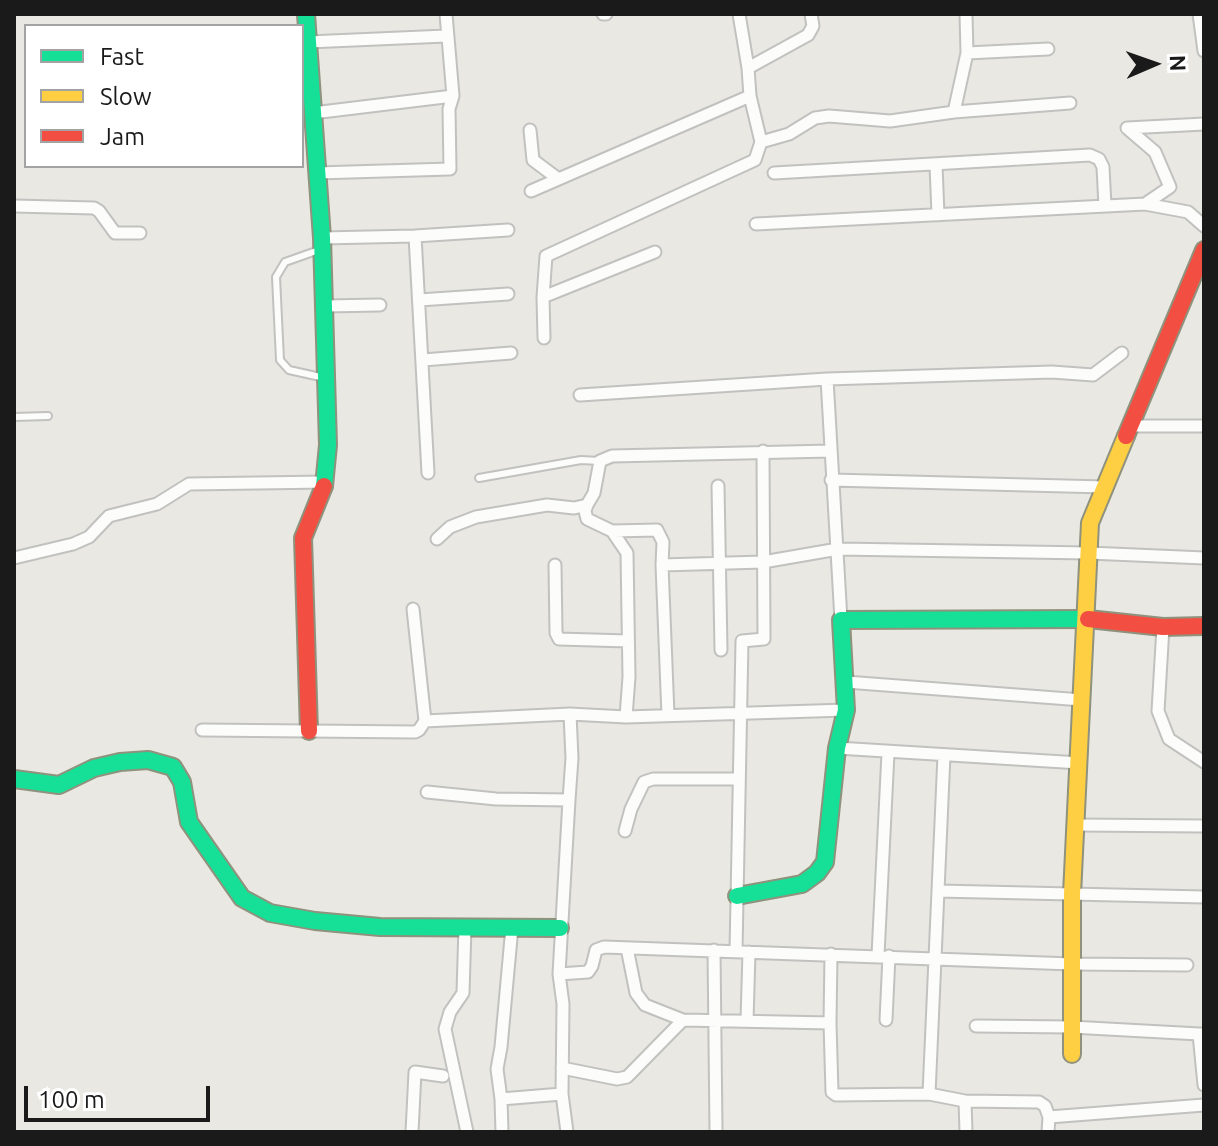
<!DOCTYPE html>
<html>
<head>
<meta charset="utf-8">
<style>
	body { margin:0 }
	#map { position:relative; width:1218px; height:1146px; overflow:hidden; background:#e9e8e3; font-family:Ubuntu,sans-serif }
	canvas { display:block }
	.frame { position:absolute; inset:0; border:16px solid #1a1a1a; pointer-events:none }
	.legend { position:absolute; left:24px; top:24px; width:280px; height:144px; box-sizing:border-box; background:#fff; border:2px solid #a3a3a3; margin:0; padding:10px 14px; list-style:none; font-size:24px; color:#1a1a1a }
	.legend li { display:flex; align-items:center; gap:16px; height:40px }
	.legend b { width:40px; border:2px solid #a3a3a3 }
	.north { position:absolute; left:1114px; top:24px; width:80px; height:80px; -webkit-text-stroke:6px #fff; paint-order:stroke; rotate:88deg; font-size:22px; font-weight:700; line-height:32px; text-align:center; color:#1a1a1a }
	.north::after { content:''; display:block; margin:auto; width:28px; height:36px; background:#1a1a1a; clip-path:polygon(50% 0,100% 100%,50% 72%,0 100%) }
	.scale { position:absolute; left:24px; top:1086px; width:186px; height:36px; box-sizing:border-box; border:4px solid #1a1a1a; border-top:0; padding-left:10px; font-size:24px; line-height:28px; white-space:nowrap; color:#1a1a1a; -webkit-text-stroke:6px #fff; paint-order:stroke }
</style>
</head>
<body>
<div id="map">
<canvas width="1218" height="1146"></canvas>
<div class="frame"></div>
<ul class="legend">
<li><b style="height:10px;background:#16e098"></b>Fast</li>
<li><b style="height:10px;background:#ffcf43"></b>Slow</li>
<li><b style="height:10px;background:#f24e42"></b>Jam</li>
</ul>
<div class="north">N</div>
<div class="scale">100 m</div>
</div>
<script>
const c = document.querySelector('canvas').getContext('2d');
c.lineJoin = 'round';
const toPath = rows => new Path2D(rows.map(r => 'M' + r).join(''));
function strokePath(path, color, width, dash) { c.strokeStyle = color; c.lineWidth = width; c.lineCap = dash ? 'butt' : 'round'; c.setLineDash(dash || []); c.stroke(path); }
const lane = toPath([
	[319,250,285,262,276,277,280,360,289,370,325,378],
	[14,417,48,416],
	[479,478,581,460,600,461]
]);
const street = toPath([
	[603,14,606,14],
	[1199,14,1204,51],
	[308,42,446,36],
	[967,53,1048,49],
	[748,68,808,35,813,26,811,14],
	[954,112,967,53,966,14],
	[313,113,453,96],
	[530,130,533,160,557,178],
	[761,142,789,134,815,118,829,116,890,121,954,112,1070,103],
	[936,165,938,215],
	[317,173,450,169,449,109,453,96,446,14],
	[774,173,1090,155,1099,159,1103,167,1105,206],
	[531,191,750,96],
	[1145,204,1170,187,1155,152,1127,128,1204,124],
	[14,206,94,208,99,211,115,233,140,233],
	[756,224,1145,204,1188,212,1204,226],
	[415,236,428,473],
	[322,238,415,236,508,230],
	[543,297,655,252],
	[419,300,508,294],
	[325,306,380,305],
	[544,338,543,297,546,256,755,160,761,142,750,96,748,68,739,14],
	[423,360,511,353],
	[827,379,841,620],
	[580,395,827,379,1052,372,1093,375,1122,353],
	[1133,426,1204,426],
	[831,480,1105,487],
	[718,486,721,650],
	[587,505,585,511,587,519,612,531,627,553,629,677,626,717],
	[612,531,657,530,663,542,662,565,668,715],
	[437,539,450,527,476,517,547,505,574,508,587,505,594,493,600,461,612,456,831,451],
	[14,558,73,544,89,537,109,516,157,504,189,484,326,482],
	[555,565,556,633,559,639,628,641],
	[662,565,763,562,838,549,1089,553,1204,558],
	[1163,627,1158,711,1169,739,1204,762],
	[846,682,1082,700],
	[425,721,570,714,626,717,846,710],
	[202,730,415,732,419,730,425,721,413,609],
	[837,748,1080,763],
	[944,755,929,1094,965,1101,1039,1102,1045,1106,1049,1117,1048,1132],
	[427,792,496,799,569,800,572,758,570,714],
	[1077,825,1204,826],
	[625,831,631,809,644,782,653,779,739,779],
	[938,891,1204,897],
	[465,927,463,993,450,1012,445,1029,467,1132],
	[627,948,636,993,645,1005,683,1020],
	[714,950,716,1132],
	[736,951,742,641,764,639,763,451],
	[878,955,888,753],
	[559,974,588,972,592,966,596,950,604,947,1072,964,1187,965],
	[886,1020,889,956],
	[747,1021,749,952],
	[830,1023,832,1092,836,1095,929,1094],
	[976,1026,1071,1027,1199,1034],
	[1203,1034,1199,1034,1204,1085],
	[562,1068,617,1079,627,1077,683,1020,830,1023,831,954],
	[562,1094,567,1132],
	[501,1099,562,1094,563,1004,559,974,569,800],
	[965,1101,966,1132],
	[1049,1117,1204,1105],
	[412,1132,415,1072,443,1076],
	[502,1132,501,1099,497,1069,501,1047,512,927]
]);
const fast = toPath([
	[306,14,322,238,328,445,324,486],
	[14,779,59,785,94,768,120,762,148,760,173,767,182,782,189,822,242,898,270,913,315,921,380,927,560,928],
	[737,896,802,884,817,873,825,862,837,748,846,710,841,620,1088,619]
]);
const slow = toPath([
	[1072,1054,1072,894,1090,523,1126,436]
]);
const jam = toPath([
	[1126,436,1204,250],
	[1088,619,1163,627,1204,626],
	[309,731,303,538,324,486]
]);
strokePath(lane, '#c1c1bf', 10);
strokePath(street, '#c1c1bf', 15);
strokePath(fast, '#8f927c', 20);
strokePath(slow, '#8f927c', 20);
strokePath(jam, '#8f927c', 20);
strokePath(lane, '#fcfcfb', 6);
strokePath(street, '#fcfcfb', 11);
strokePath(fast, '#16e098', 16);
strokePath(slow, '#ffcf43', 16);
strokePath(jam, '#f24e42', 16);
</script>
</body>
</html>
